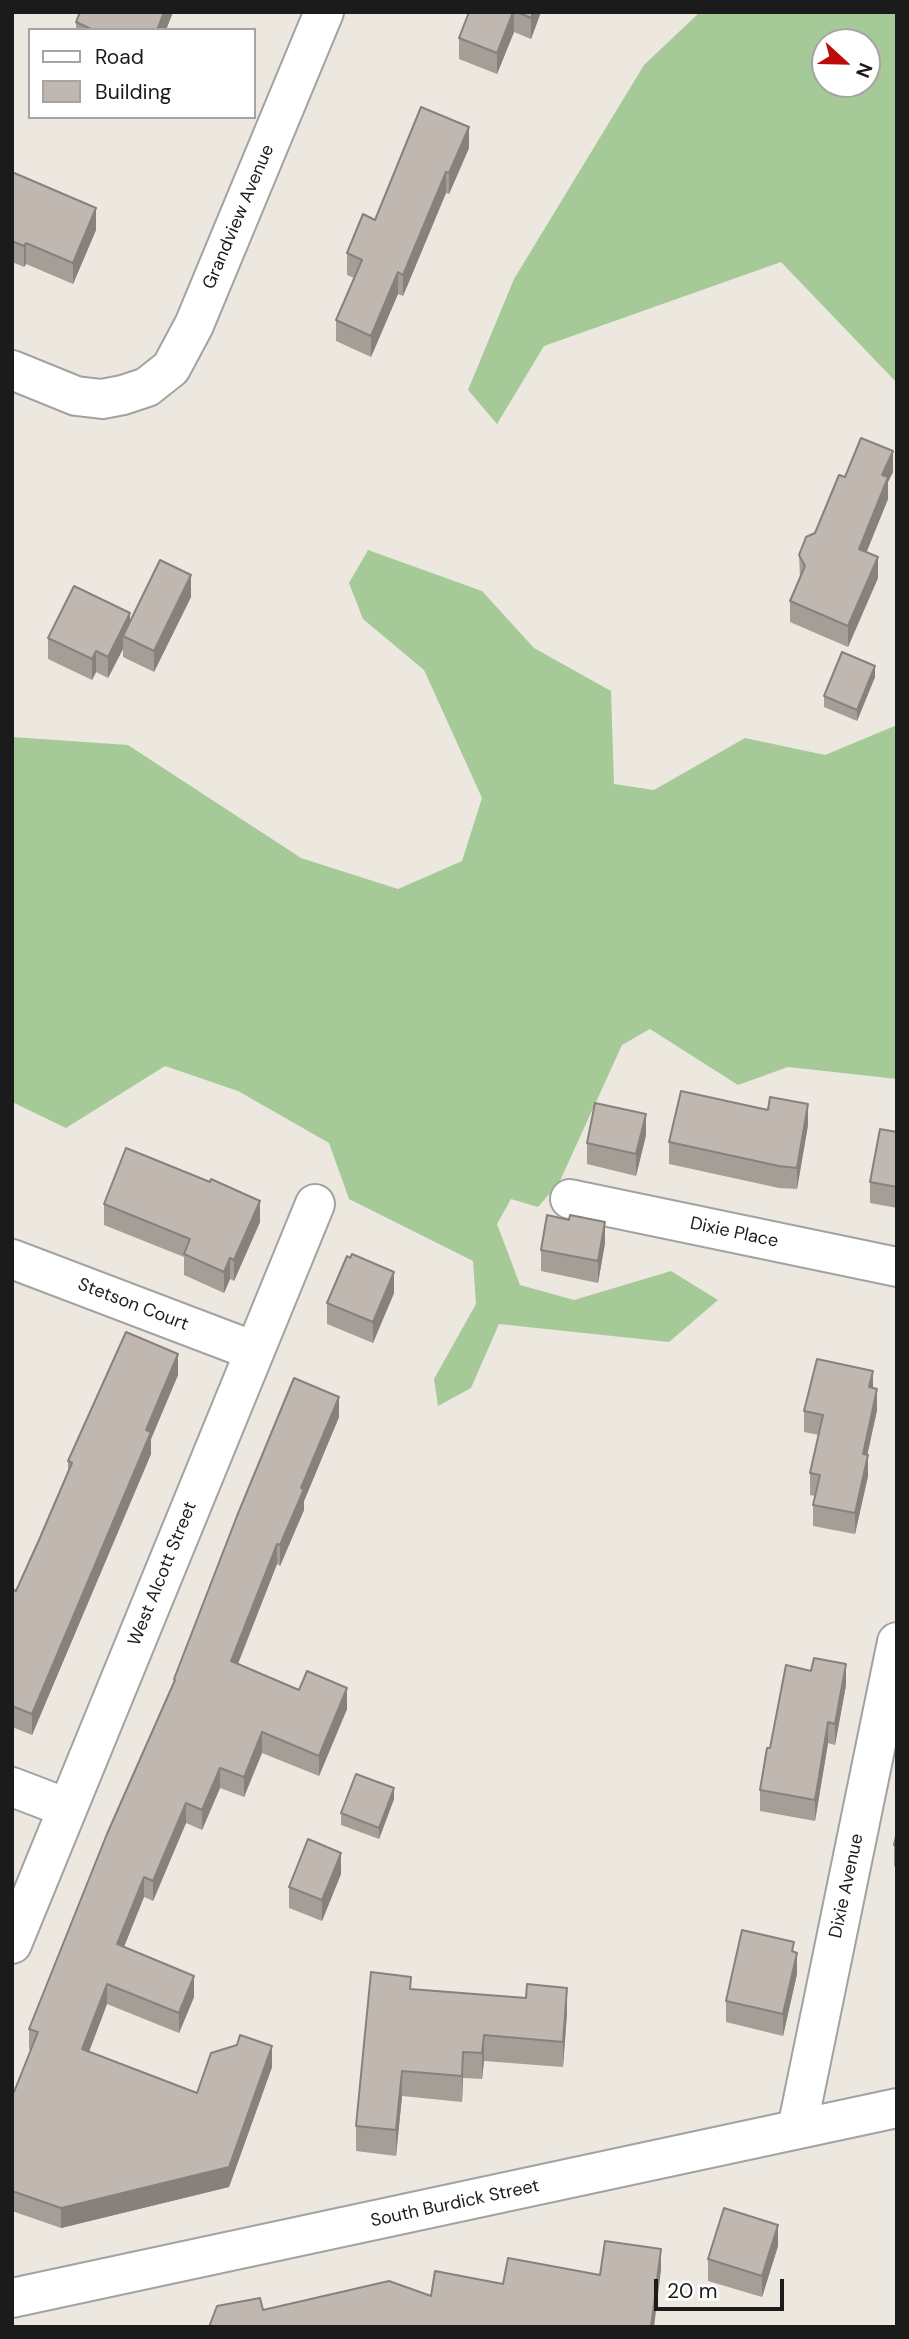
<!DOCTYPE html>
<html>
<head>
<meta charset="utf-8">
<style>
	body { margin:0 }
	#map { position:relative; width:909px; height:2339px; overflow:hidden; background:#ece8e0; font-family:"DM Sans",sans-serif }
	canvas { display:block }
	.frame { position:absolute; inset:0; border:14px solid #1b1b1b; pointer-events:none }
	.legend { position:absolute; left:28px; top:28px; width:228px; height:91px; box-sizing:border-box; background:#fff; border:2px solid #a4a4a4; margin:0; padding:9px 12px; list-style:none; font-size:21px; color:#1b1b1b }
	.legend li { display:flex; align-items:center; gap:14px; height:35px }
	.legend b { width:35px; border:2px solid #a4a4a4 }
	.north { position:absolute; left:811px; top:28px; width:70px; height:70px; box-sizing:border-box; background:#fff; border:2px solid #a4a4a4; border-radius:50%; rotate:112deg; font-size:19px; font-weight:700; line-height:28px; text-align:center; color:#1b1b1b }
	.north::after { content:''; display:block; margin:auto; width:24px; height:32px; background:#bc0c09; clip-path:polygon(50% 0,100% 100%,50% 72%,0 100%) }
	.scale { position:absolute; left:654px; top:2279px; width:130px; height:32px; box-sizing:border-box; border:4px solid #1b1b1b; border-top:0; padding-left:9px; font-size:21px; line-height:24px; white-space:nowrap; color:#1b1b1b; -webkit-text-stroke:5px #fff; paint-order:stroke }
</style>
</head>
<body>
<div id="map">
<canvas width="909" height="2339"></canvas>
<div class="frame"></div>
<ul class="legend">
<li><b style="height:9px;background:#fff"></b>Road</li>
<li><b style="height:19px;background:#c0b8b0"></b>Building</li>
</ul>
<div class="north">N</div>
<div class="scale">20 m</div>
</div>
<script>
const c = document.querySelector('canvas').getContext('2d');
c.lineJoin = 'round';
function fillPath(path, color) { c.fillStyle = color; c.fill(path, 'evenodd'); }
const toPath = rows => new Path2D(rows.map(r => 'M' + r).join(''));
function strokePath(path, color, width, dash) { c.strokeStyle = color; c.lineWidth = width; c.lineCap = dash ? 'butt' : 'round'; c.setLineDash(dash || []); c.stroke(path); }
function write(font, color, halo, rows, align = 'center') {
  c.font = font + ' "DM Sans",sans-serif'; c.lineWidth = 6; c.setLineDash([]); c.textBaseline = 'middle'; c.strokeStyle = halo; c.fillStyle = color; for (const [text, x, y, turn = 0] of rows) {
    c.save(); c.translate(x, y); c.rotate((+turn || 0) * Math.PI / 180); c.textAlign = isNaN(turn) ? turn : align; if (halo) c.strokeText(text, 0, 0); c.fillText(text, 0, 0); c.restore();
  }
}
fillPath(toPath([
	[700,12,897,12,897,383,781,262,544,346,497,424,468,390,514,279,644,65],
	[825,42,867,42,867,84,825,84],
	[368,550,482,591,534,648,611,691,614,784,654,790,745,738,825,755,897,725,897,1079,788,1067,738,1085,650,1029,622,1045,559,1183,538,1207,511,1199,497,1224,520,1285,574,1300,671,1271,718,1300,669,1342,499,1324,471,1388,438,1406,434,1379,476,1304,473,1261,349,1199,329,1143,238,1091,165,1066,66,1128,12,1102,12,737,128,745,301,858,398,889,462,861,482,798,424,670,363,619,349,583]
]), '#a5ca97');
const street = toPath([
	[12,370,76,396,102,399,123,395,147,387,171,368,194,325,324,12],
	[570,1199,897,1267],
	[12,1259,254,1351],
	[12,1787,67,1808],
	[12,1944,315,1204],
	[797,2129,897,1642],
	[12,2298,897,2108]
]);
strokePath(street, '#a2a2a2', 42);
strokePath(street, '#fff', 38);
fillPath(toPath([
	[80,12,173,12,166,30,76,30,76,22],
	[469,12,541,12,531,39,514,32,497,74,459,59,459,38],
	[469,148,449,194,446,193,403,296,398,294,371,357,336,341,336,320,354,278,347,275,347,253,375,220],
	[12,172,96,230,73,284,26,264,24,267,12,262],
	[893,472,888,482,888,499,866,552,878,578,848,647,790,622,790,601,800,578,799,555,815,533,845,477],
	[191,597,154,672,123,657,123,649,108,678,96,672,92,680,48,659,48,638,130,620],
	[875,677,857,721,824,707,824,696],
	[808,1125,797,1189,779,1188,669,1164,669,1142],
	[897,1132,897,1208,870,1203,870,1182],
	[646,1135,636,1176,587,1164,587,1143],
	[104,1204,260,1222,234,1281,230,1279,224,1293,184,1275,184,1257,104,1225],
	[605,1243,598,1283,541,1271,541,1250],
	[394,1293,373,1343,327,1324,327,1303],
	[178,1375,151,1439,151,1454,32,1735,12,1727,12,1589,16,1591,39,1540,68,1471,68,1461],
	[873,1388,877,1410,867,1455,868,1476,855,1534,813,1526,813,1505,815,1496,810,1495,810,1473,819,1435,804,1432,804,1411],
	[339,1417,304,1501,304,1510,280,1566,277,1564,238,1664,299,1690,347,1709,319,1776,262,1753,244,1797,220,1788,202,1830,186,1823,153,1901,144,1897,124,1947,194,1997,179,2033,107,2004,89,2052,197,2093,272,2067,229,2187,61,2228,12,2211,12,2092,14,2092,31,2050,29,2049,29,2029,174,1683,174,1679],
	[846,1685,835,1745,828,1743,815,1821,760,1811,760,1790],
	[394,1799,379,1839,341,1825,341,1813],
	[897,1832,897,1867,894,1866,894,1845],
	[341,1874,322,1921,289,1908,289,1887],
	[794,1952,797,1974,783,2036,726,2022,726,2001],
	[411,1989,567,2013,563,2067,484,2061,482,2079,463,2078,462,2102,402,2096,396,2156,356,2151,356,2126],
	[778,2246,762,2297,708,2281,708,2259]
]), '#a59e97');
fillPath(toPath([
	[164,12,173,12,166,30,157,30],
	[514,12,514,32,497,74,497,53],
	[533,12,541,12,531,39,531,18],
	[469,127,469,148,449,194,449,173],
	[446,172,446,193,403,296,403,275],
	[96,208,96,230,73,284,73,263],
	[26,243,26,264,24,267,24,246],
	[398,272,398,294,371,357,371,336],
	[893,451,893,472,888,482,888,499,859,571,859,549,882,475],
	[878,557,878,578,848,647,848,626],
	[191,575,191,597,154,672,154,651],
	[130,613,130,634,123,636,123,649,108,678,108,657],
	[96,651,96,672,92,680,92,659],
	[875,666,875,677,857,721,857,710],
	[808,1104,808,1125,797,1189,797,1168],
	[646,1114,646,1135,636,1176,636,1154],
	[260,1201,260,1222,234,1281,234,1260],
	[605,1222,605,1243,598,1283,598,1261],
	[230,1258,230,1279,224,1293,224,1272],
	[394,1272,394,1293,373,1343,373,1322],
	[178,1354,178,1375,151,1439,151,1454,32,1735,32,1714,146,1430],
	[873,1371,873,1392,869,1387],
	[877,1389,877,1410,863,1475,863,1454],
	[339,1397,339,1417,304,1501,304,1510,280,1566,280,1545,301,1488],
	[868,1455,868,1476,855,1534,855,1513],
	[277,1544,277,1564,231,1681,231,1661],
	[846,1664,846,1685,835,1745,835,1724],
	[347,1688,347,1709,319,1776,319,1756],
	[828,1722,828,1743,815,1821,815,1800],
	[262,1732,262,1753,244,1797,244,1777],
	[220,1768,220,1788,202,1830,202,1810],
	[394,1788,394,1799,379,1839,379,1828],
	[186,1803,186,1823,153,1901,153,1881],
	[341,1853,341,1874,322,1921,322,1900],
	[144,1877,144,1897,117,1964,117,1944],
	[797,1953,797,1974,783,2036,783,2014],
	[194,1976,194,1997,179,2033,179,2013],
	[107,1984,107,2004,82,2070,82,2049],
	[567,1988,567,2013,563,2067,563,2042],
	[484,2035,484,2061,482,2079,482,2053],
	[272,2046,272,2067,229,2187,61,2228,61,2208],
	[463,2052,463,2078,462,2102,462,2076],
	[402,2071,402,2096,396,2156,396,2130],
	[778,2225,778,2246,762,2297,762,2276],
	[661,2249,661,2270,654,2327,651,2327]
]), '#86817b');
const building = toPath([
	[80,12,164,12,157,30,93,30,76,22,80,12],
	[469,12,513,12,497,53,459,38,469,12],
	[517,12,533,12,531,18,517,12],
	[421,107,469,127,449,173,446,172,403,275,398,272,371,336,336,320,362,260,347,253,363,214,375,220,421,107],
	[12,172,96,208,73,263,26,243,24,246,12,241,12,172],
	[861,438,893,451,882,475,888,477,859,549,878,557,848,626,790,601,805,566,799,555,806,537,815,533,839,475,845,477,861,438],
	[160,560,191,575,154,651,123,636,160,560],
	[74,586,130,613,108,657,96,651,92,659,48,638,74,586],
	[842,652,875,666,857,710,824,696,842,652],
	[681,1091,768,1110,770,1097,808,1104,797,1168,779,1166,669,1142,681,1091],
	[595,1103,646,1114,636,1154,587,1143,595,1103],
	[880,1129,897,1132,897,1187,870,1182,880,1129],
	[126,1148,210,1182,211,1179,260,1201,234,1260,230,1258,224,1272,184,1254,190,1239,104,1204,126,1148],
	[547,1215,569,1220,570,1215,605,1222,598,1261,541,1250,547,1215],
	[352,1254,394,1272,373,1322,327,1303,347,1256,350,1258,352,1254],
	[126,1332,178,1354,146,1430,151,1432,32,1714,12,1706,12,1589,16,1591,39,1540,72,1463,68,1461,126,1332],
	[817,1359,873,1371,869,1387,877,1389,863,1454,868,1455,855,1513,813,1505,820,1475,810,1473,823,1415,804,1411,817,1359],
	[294,1378,339,1397,301,1488,304,1489,280,1545,277,1544,231,1661,299,1690,307,1671,347,1688,319,1756,262,1732,244,1777,220,1768,202,1810,186,1803,153,1881,144,1877,117,1944,194,1976,179,2013,107,1984,82,2049,197,2093,211,2053,237,2045,240,2035,272,2046,229,2167,61,2208,12,2191,12,2092,14,2092,38,2032,29,2029,107,1834,175,1680,174,1679,237,1516,294,1378],
	[814,1658,846,1664,835,1724,828,1722,815,1800,760,1790,767,1748,770,1748,786,1665,811,1671,814,1658],
	[356,1774,394,1788,379,1828,341,1813,356,1774],
	[897,1832,897,1845,894,1845,897,1832],
	[308,1839,341,1853,322,1900,289,1887,308,1839],
	[742,1930,794,1942,792,1951,797,1953,783,2014,726,2001,742,1930],
	[371,1972,411,1977,410,1989,526,1998,527,1984,567,1988,563,2042,484,2035,482,2053,463,2052,462,2076,402,2071,396,2130,356,2126,371,1972],
	[724,2208,778,2225,762,2276,708,2259,724,2208],
	[605,2241,661,2249,651,2327,209,2327,217,2306,260,2298,263,2310,389,2281,431,2296,435,2271,503,2284,508,2258,600,2275,605,2241]
]);
fillPath(building, '#c0b8b0');
strokePath(building, '#86817b', 2);
write('18px', '#1b1b1b', '#fff', [
	["Grandview Avenue",239,217,-67],
	["Dixie Place",734,1233,12],
	["Stetson Court",133,1305,21],
	["West Alcott Street",163,1574,-68],
	["Dixie Avenue",847,1886,-78],
	["South Burdick Street",455,2204,-12]
]);
</script>
</body>
</html>
